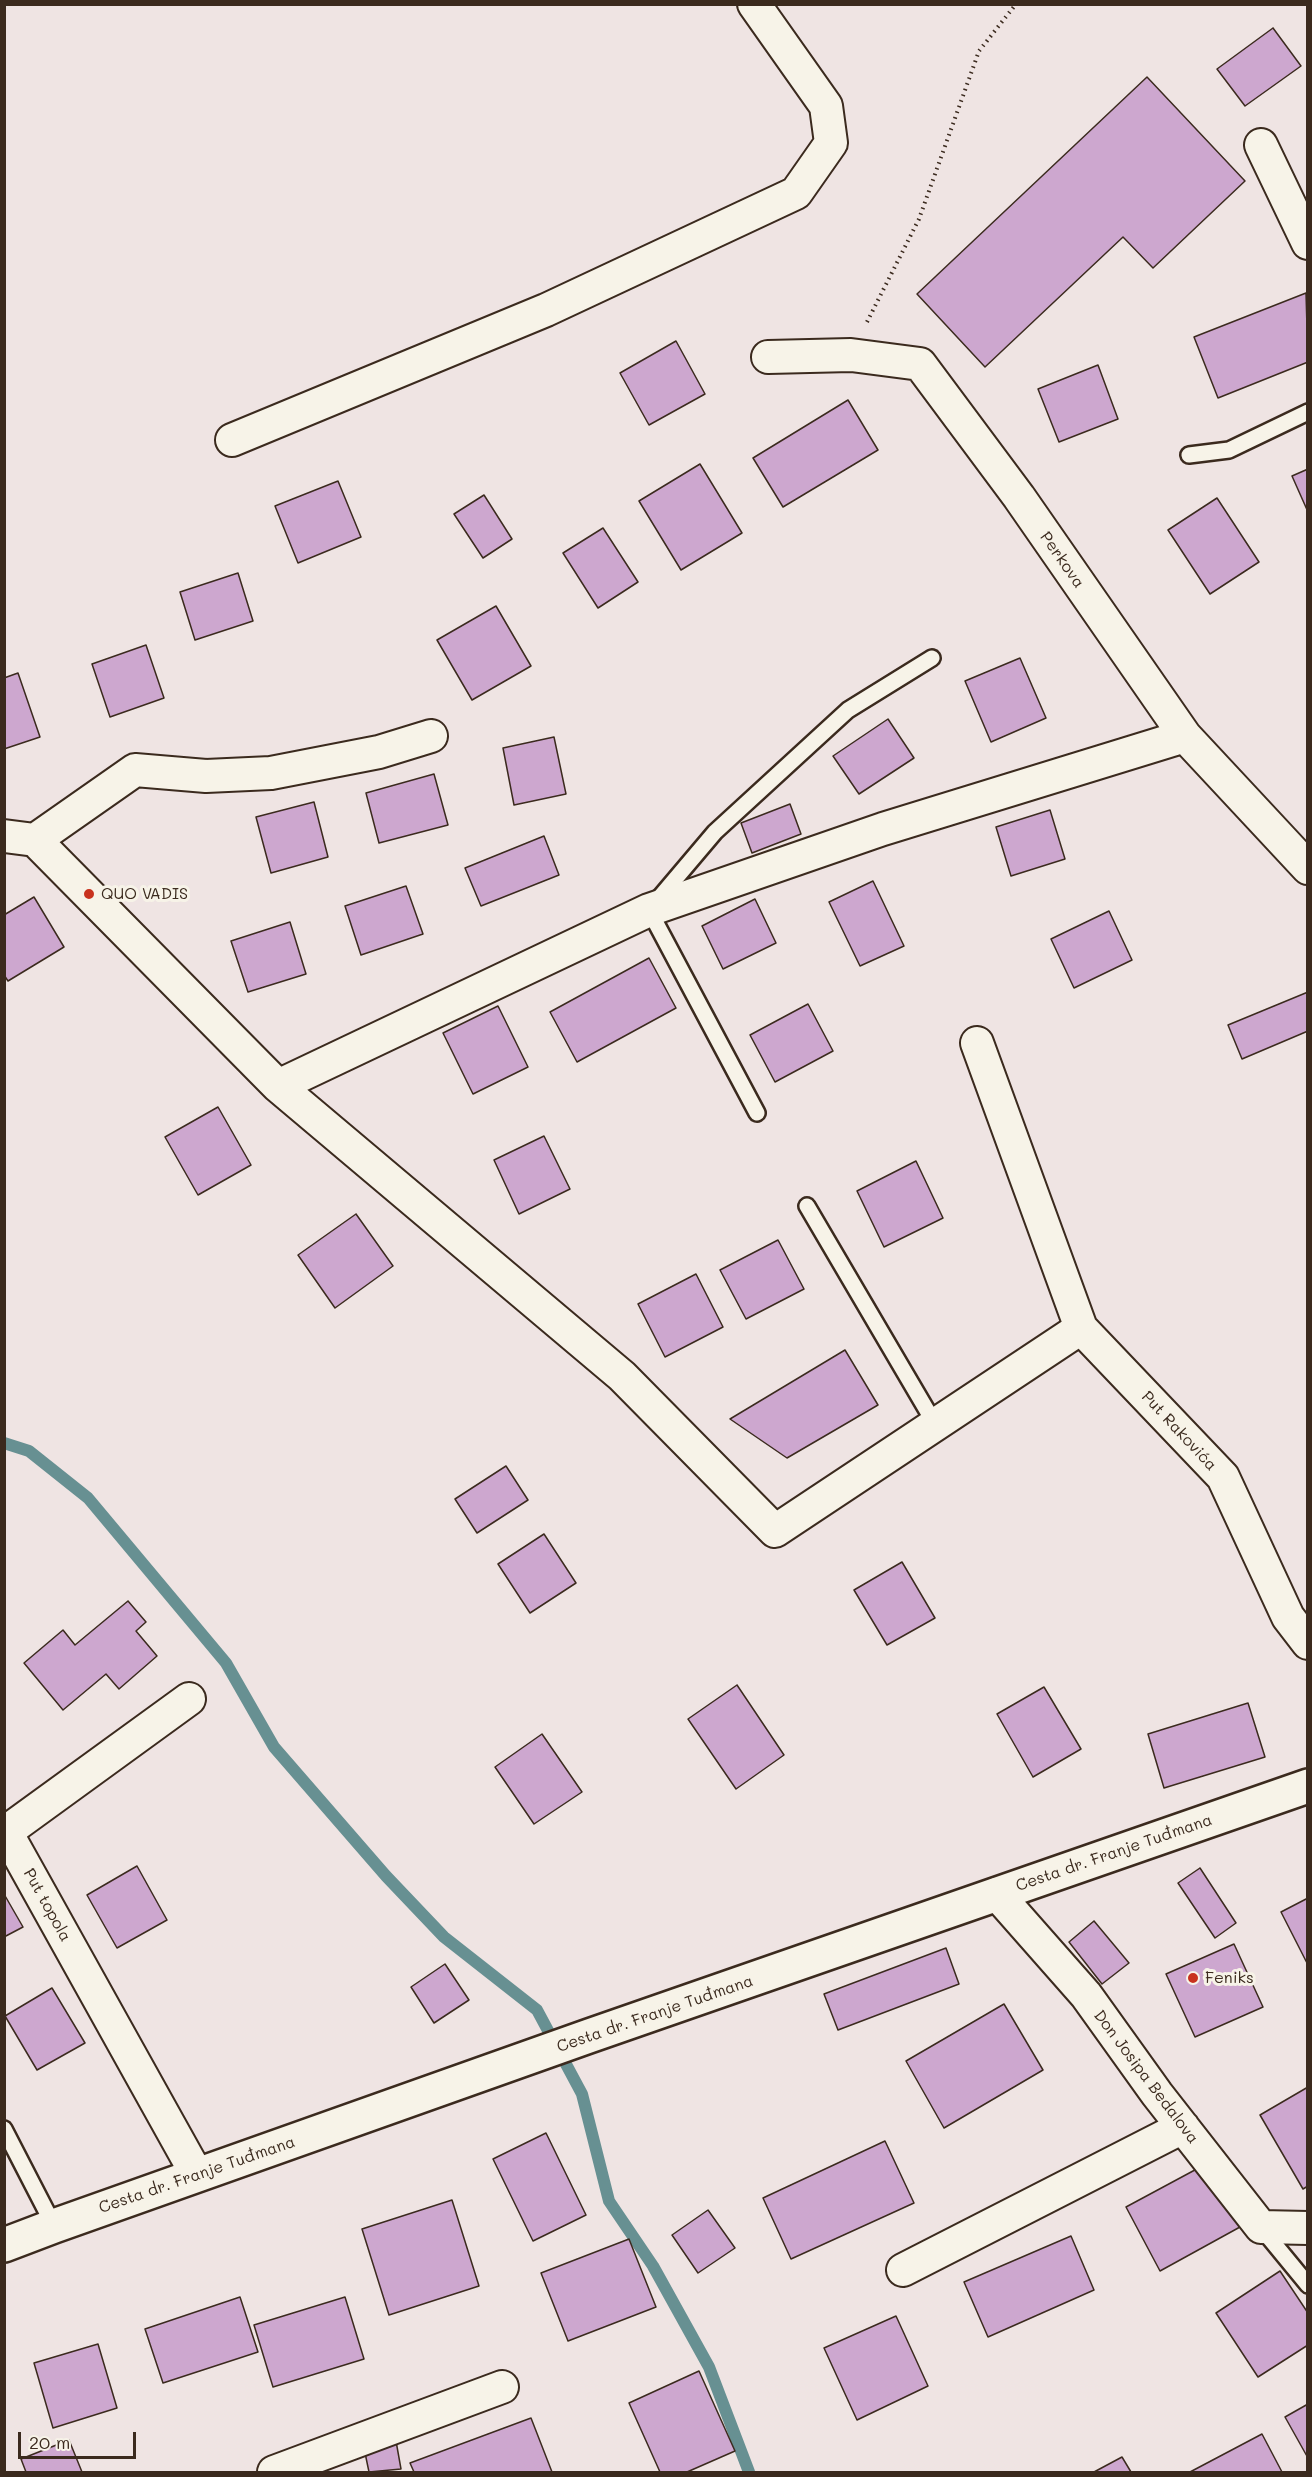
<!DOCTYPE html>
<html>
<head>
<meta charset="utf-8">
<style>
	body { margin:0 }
	#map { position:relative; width:1312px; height:2477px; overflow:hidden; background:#efe4e3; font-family:Mali,sans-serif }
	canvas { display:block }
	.frame { position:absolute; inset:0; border:6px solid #3b2a1e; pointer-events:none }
	.scale { position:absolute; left:18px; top:2432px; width:118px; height:27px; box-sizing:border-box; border:3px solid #3b2a1e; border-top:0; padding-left:8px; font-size:18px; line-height:21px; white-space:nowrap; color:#3b2a1e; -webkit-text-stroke:4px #f7f3e8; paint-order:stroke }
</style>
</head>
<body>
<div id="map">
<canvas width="1312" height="2477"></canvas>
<div class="frame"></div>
<div class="scale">20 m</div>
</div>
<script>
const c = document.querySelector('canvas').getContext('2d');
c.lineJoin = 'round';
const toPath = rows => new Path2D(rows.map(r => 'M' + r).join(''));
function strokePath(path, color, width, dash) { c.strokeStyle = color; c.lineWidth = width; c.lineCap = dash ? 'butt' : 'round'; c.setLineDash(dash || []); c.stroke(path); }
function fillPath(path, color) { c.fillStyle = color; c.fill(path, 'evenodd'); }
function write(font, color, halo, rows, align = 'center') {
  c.font = font + ' Mali,sans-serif'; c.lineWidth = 6; c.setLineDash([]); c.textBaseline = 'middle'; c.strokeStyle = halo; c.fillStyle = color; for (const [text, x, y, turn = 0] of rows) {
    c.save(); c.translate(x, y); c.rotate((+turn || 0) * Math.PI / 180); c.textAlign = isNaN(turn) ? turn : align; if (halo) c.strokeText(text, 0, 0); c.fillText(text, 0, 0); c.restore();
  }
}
strokePath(toPath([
	[4,1443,29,1451,88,1498,226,1663,274,1747,386,1876,444,1937,537,2010,582,2094,609,2201,653,2266,709,2367,749,2472]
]), '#679092', 12);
const building = toPath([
	[1273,28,1301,66,1245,106,1217,69,1273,28],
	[1147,77,1245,181,1153,268,1123,237,985,367,917,294,1147,77],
	[1306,293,1308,362,1218,398,1194,337,1306,293],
	[676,341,705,394,649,425,620,373,676,341],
	[1098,365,1118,419,1059,442,1038,389,1098,365],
	[848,400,878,450,783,507,753,458,848,400],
	[700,464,742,533,681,570,639,501,700,464],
	[1308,469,1308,512,1292,476,1308,469],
	[338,481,361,537,298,563,275,506,338,481],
	[484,495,512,539,483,558,454,514,484,495],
	[1217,498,1259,562,1210,594,1168,530,1217,498],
	[603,528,638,582,598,608,563,553,603,528],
	[238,573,253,621,195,640,180,592,238,573],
	[496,606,531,666,472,700,437,640,496,606],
	[146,645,164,698,110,717,92,664,146,645],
	[1020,658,1046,718,991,742,965,681,1020,658],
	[18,673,40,737,4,749,4,678,18,673],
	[888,719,914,758,859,794,833,756,888,719],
	[554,737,566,794,514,805,503,748,554,737],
	[434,774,448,825,379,843,366,793,434,774],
	[314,802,328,857,271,873,256,817,314,802],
	[790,804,801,834,752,853,741,823,790,804],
	[1050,810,1065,859,1011,876,996,827,1050,810],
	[544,836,559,875,481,906,465,868,544,836],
	[873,881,904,946,860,966,829,902,873,881],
	[406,886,423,934,361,955,345,906,406,886],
	[34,897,64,947,8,981,4,975,4,915,34,897],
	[755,899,776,943,723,969,702,926,755,899],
	[1109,911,1132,960,1074,988,1051,939,1109,911],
	[290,922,306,974,248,992,231,941,290,922],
	[649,958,676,1008,577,1062,550,1012,649,958],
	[1308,992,1308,1031,1242,1059,1228,1025,1308,992],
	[808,1004,833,1051,775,1082,750,1035,808,1004],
	[498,1006,528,1067,473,1094,443,1033,498,1006],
	[218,1107,251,1165,198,1195,165,1137,218,1107],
	[544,1136,570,1189,519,1214,494,1160,544,1136],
	[916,1161,943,1218,884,1247,857,1191,916,1161],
	[356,1214,393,1266,335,1308,298,1255,356,1214],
	[778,1240,804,1289,746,1319,720,1270,778,1240],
	[696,1274,723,1327,665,1357,638,1304,696,1274],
	[845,1350,878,1405,787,1458,730,1419,845,1350],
	[506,1466,528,1500,477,1533,455,1499,506,1466],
	[544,1534,576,1583,530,1613,498,1564,544,1534],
	[902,1562,935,1618,887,1645,854,1590,902,1562],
	[128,1601,146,1622,136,1631,157,1656,119,1689,106,1674,63,1710,24,1663,63,1630,75,1645,128,1601],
	[737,1685,784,1755,736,1789,688,1719,737,1685],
	[1044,1687,1081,1749,1033,1777,997,1714,1044,1687],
	[1248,1703,1265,1757,1164,1788,1148,1734,1248,1703],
	[542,1734,582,1792,534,1824,495,1767,542,1734],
	[137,1866,167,1920,117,1948,87,1895,137,1866],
	[1200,1868,1236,1923,1215,1938,1178,1883,1200,1868],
	[4,1894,23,1927,4,1937,4,1894],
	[1308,1898,1308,1965,1281,1912,1308,1898],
	[1094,1921,1129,1963,1102,1984,1069,1942,1094,1921],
	[1234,1944,1263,2007,1195,2037,1166,1974,1234,1944],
	[946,1948,959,1984,838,2030,824,1994,946,1948],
	[445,1964,469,2000,434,2023,411,1987,445,1964],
	[52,1988,85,2043,37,2070,5,2016,52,1988],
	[1004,2004,1043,2070,944,2128,906,2061,1004,2004],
	[1308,2087,1308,2186,1303,2189,1260,2115,1308,2087],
	[546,2133,586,2215,533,2241,493,2159,546,2133],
	[885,2141,914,2203,791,2259,763,2198,885,2141],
	[1206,2164,1240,2227,1160,2271,1126,2207,1206,2164],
	[452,2200,479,2286,389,2315,362,2229,452,2200],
	[708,2210,735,2248,698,2273,672,2235,708,2210],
	[1071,2236,1094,2290,988,2337,964,2282,1071,2236],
	[629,2239,656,2307,568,2341,541,2273,629,2239],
	[1280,2271,1308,2313,1308,2345,1258,2377,1216,2313,1280,2271],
	[240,2297,258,2352,163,2383,145,2329,240,2297],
	[345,2297,364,2359,273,2387,254,2325,345,2297],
	[896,2316,928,2386,857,2420,824,2348,896,2316],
	[98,2344,117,2408,53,2428,34,2363,98,2344],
	[699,2371,735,2451,687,2472,660,2472,629,2403,699,2371],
	[1308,2404,1308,2458,1285,2417,1308,2404],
	[531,2418,552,2472,414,2472,410,2463,531,2418],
	[1262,2434,1282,2472,1190,2472,1262,2434],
	[69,2440,82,2472,26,2472,21,2459,69,2440],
	[396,2441,401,2469,369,2472,364,2448,396,2441],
	[1122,2457,1131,2472,1094,2472,1122,2457]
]);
fillPath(building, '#cda7cf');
strokePath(building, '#3b2a1e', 1.5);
const service = toPath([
	[1189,455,1229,450,1308,412],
	[757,1113,649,910,715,832,848,710,932,658],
	[807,1206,935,1424],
	[4,2129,54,2226],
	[1262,2229,1308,2285]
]);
const minor = toPath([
	[1261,145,1308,243],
	[768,357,851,355,920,364,1019,497,1185,736,1308,868],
	[232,440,546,310,796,193,831,143,826,106,754,4],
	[4,836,35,840,278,1086,622,1376,775,1531,1081,1328],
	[35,840,135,770,206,776,271,773,379,752,431,736],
	[977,1043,1081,1328,1223,1477,1288,1617,1308,1643],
	[278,1086,649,910,883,829,1185,736],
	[189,1699,6,1832,197,2175],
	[997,1894,1086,1995,1157,2094,1261,2227,1308,2228],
	[903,2270,1183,2127],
	[274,2472,502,2387]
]);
const secondary = toPath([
	[4,2245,54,2226,589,2036,1308,1786]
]);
strokePath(service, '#3b2a1e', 20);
strokePath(minor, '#3b2a1e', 36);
strokePath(secondary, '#3b2a1e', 38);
strokePath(toPath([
	[867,322,919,219,979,51,1016,4]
]), '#3b2a1e', 4, [1.5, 4.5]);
strokePath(service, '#f7f3e8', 15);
strokePath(minor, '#f7f3e8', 32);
strokePath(secondary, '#f7f3e8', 33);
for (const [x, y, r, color] of [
	[89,894,6,"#c8321e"],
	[1193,1978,6,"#c8321e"]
]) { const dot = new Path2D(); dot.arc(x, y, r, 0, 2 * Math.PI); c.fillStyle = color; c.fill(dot); strokePath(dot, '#f7f3e8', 2); }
write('16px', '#3b2a1e', '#f7f3e8', [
	["Perkova",1062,560,55],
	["Put Rakovića",1179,1431,47],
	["Cesta dr. Franje Tuđmana",1114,1853,-19],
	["Put topola",47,1905,61],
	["Cesta dr. Franje Tuđmana",655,2014,-19],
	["Don Josipa Bedalova",1146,2077,53],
	["Cesta dr. Franje Tuđmana",197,2175,-19]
]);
write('16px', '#3b2a1e', '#f7f3e8', [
	["QUO VADIS",101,894],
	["Feniks",1205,1978]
], 'left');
</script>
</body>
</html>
